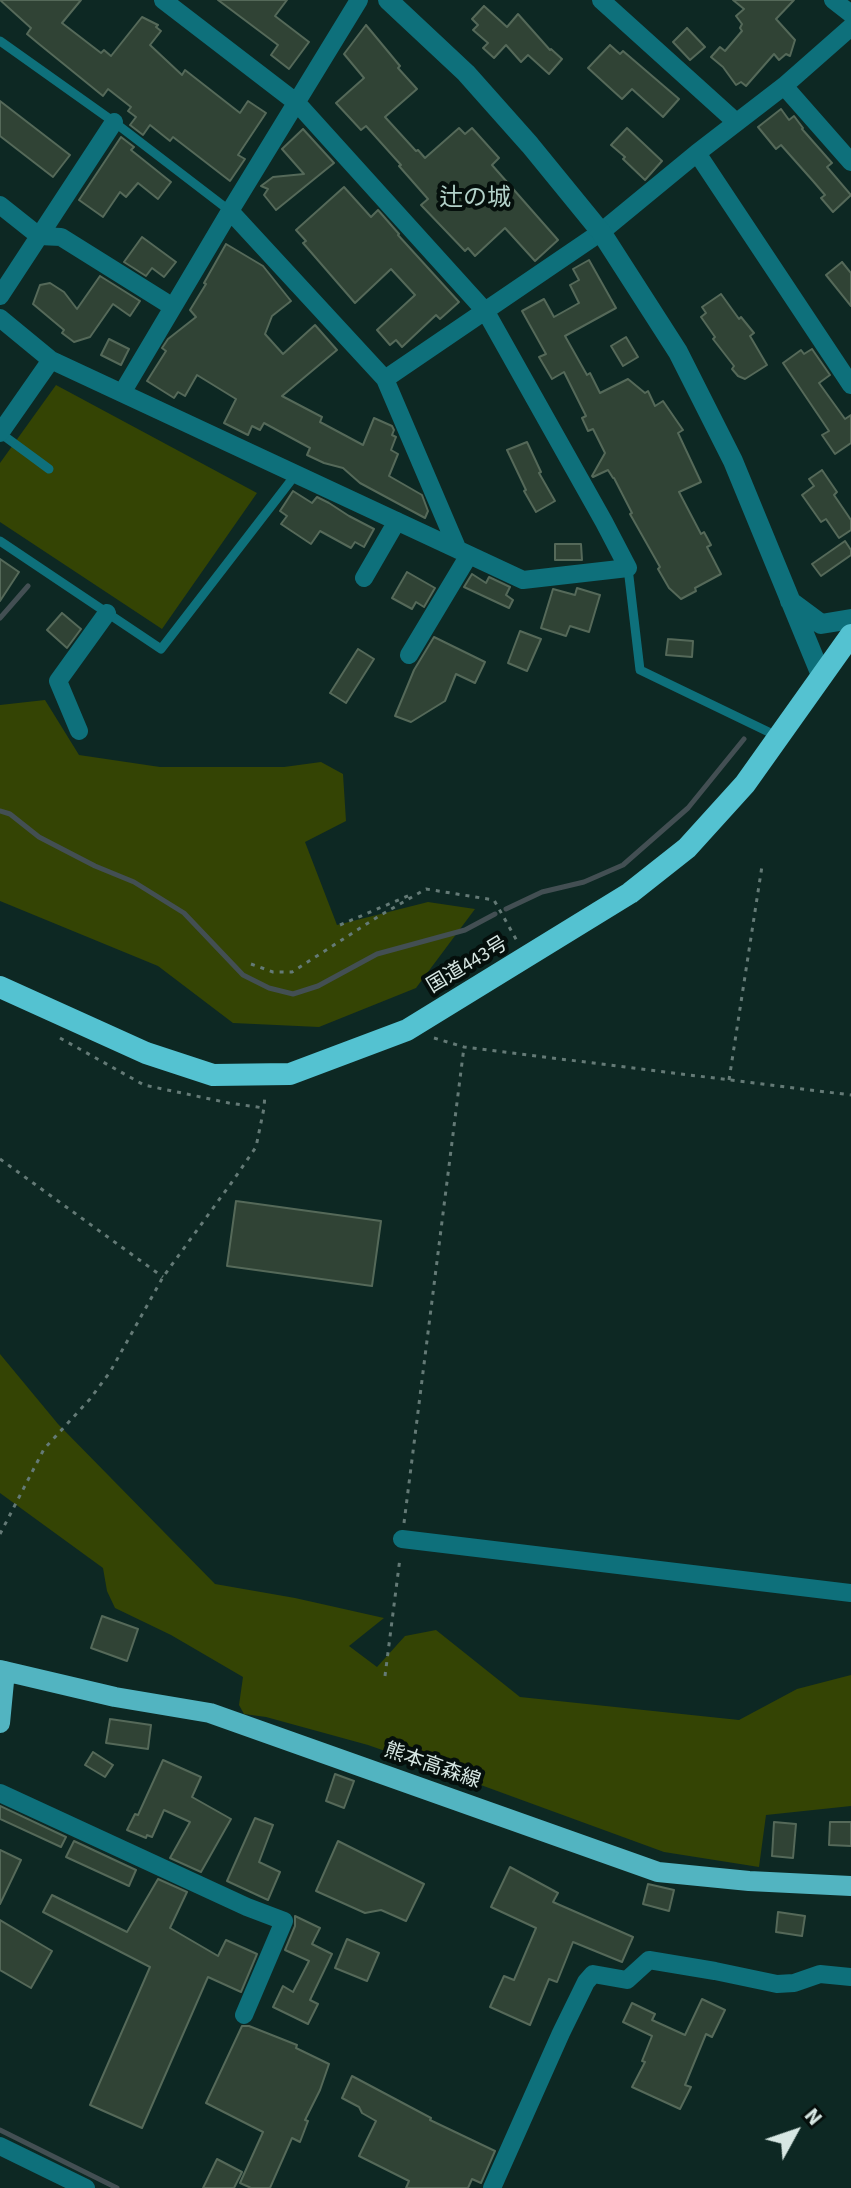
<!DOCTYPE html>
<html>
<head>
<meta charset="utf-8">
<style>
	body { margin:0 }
	#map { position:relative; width:851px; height:2188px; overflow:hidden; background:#0d2823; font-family:"Source Sans 3",sans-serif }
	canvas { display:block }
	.north { position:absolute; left:755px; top:2092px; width:80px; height:80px; -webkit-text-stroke:6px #050f0c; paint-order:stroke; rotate:50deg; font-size:22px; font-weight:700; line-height:32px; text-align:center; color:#d7e7e3 }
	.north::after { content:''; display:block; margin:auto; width:28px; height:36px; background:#d7e7e3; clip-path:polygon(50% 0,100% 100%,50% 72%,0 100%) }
</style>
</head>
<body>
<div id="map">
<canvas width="851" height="2188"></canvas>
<div class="north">N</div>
</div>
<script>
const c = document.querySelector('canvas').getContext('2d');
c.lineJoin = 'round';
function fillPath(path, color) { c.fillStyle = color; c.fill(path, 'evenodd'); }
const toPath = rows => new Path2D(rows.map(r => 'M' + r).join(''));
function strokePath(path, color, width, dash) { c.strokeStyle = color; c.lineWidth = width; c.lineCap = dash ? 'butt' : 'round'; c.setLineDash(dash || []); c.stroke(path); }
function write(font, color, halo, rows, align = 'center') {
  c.font = font + ' "Source Sans 3","Noto Sans JP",sans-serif'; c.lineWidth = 8; c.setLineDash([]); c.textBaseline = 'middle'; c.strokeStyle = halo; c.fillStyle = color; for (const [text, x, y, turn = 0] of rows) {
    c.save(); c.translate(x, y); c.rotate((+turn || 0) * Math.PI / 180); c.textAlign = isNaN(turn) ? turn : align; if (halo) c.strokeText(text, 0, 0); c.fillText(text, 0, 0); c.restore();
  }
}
fillPath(toPath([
	[56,385,257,493,162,629,0,522,0,463],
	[45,700,79,755,160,767,284,767,321,762,343,774,346,821,305,842,337,925,428,902,475,909,416,988,319,1027,233,1023,158,966,0,901,0,705],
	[0,1354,58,1424,215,1584,295,1598,384,1618,349,1646,377,1667,405,1636,436,1630,520,1697,739,1720,797,1689,851,1675,851,1806,766,1815,759,1867,664,1852,448,1773,368,1745,266,1717,244,1714,239,1705,243,1677,171,1635,115,1608,107,1591,103,1568,0,1493]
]), '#344404');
strokePath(toPath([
	[0,618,28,586],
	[0,811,10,814,39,837,95,866,134,882,184,913,243,975,269,988,293,994,318,986,377,954,465,930,495,914],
	[506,909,542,892,584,882,623,865,688,808,744,739],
	[0,2130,117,2188]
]), '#434f53', 5);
const building = toPath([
	[0,0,81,0,62,23,101,53,104,50,111,56,142,17,158,25,156,27,161,31,150,45,182,75,185,70,240,113,248,101,266,113,238,155,245,159,230,181,173,137,170,141,150,125,143,135,130,125,136,117,128,111,131,107,108,89,103,96,39,44,27,34,31,28,0,0],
	[218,0,287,0,275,16,309,42,289,69,271,55,278,45,218,0],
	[733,0,794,0,776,19,795,40,790,56,786,54,779,60,774,54,746,86,741,82,736,85,723,67,711,57,720,47,725,51,742,31,740,28,742,24,736,16,744,9,733,0],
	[484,6,507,27,518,14,550,50,551,49,562,59,549,74,528,55,521,62,506,45,494,58,483,48,488,43,473,30,478,25,472,19,484,6],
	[366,25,400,66,398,68,417,89,385,117,416,151,418,150,425,158,459,128,465,134,472,128,499,158,492,165,558,240,535,261,505,228,475,256,468,248,465,251,421,205,428,199,399,166,401,165,366,126,361,130,336,103,364,78,344,54,366,25],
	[687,28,705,47,690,60,673,42,687,28],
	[610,45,620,54,623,51,679,99,663,117,632,89,622,99,588,68,610,45],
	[0,101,70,155,53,177,0,136,0,101],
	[781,109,789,120,794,116,803,128,802,129,832,163,827,167,851,195,833,212,821,198,825,195,813,181,781,145,776,149,758,127,781,109],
	[627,128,662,161,645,180,623,159,625,157,611,145,627,128],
	[303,129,334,163,276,210,264,195,268,189,261,186,273,177,304,174,282,149,303,129],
	[121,137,134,147,131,150,171,182,158,199,138,183,126,197,120,192,103,217,79,200,121,137],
	[344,187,371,217,378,210,399,234,398,235,459,302,440,319,436,315,402,347,396,340,390,345,377,330,415,295,391,269,355,303,303,243,306,241,296,230,344,187],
	[142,237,176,262,164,277,152,268,146,276,124,262,142,237],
	[226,244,263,266,291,301,272,316,265,334,283,354,315,325,337,350,282,396,322,417,320,422,363,445,374,418,392,426,394,430,392,435,396,437,391,450,398,454,389,476,422,495,428,511,425,518,360,483,343,468,324,463,307,455,310,448,264,423,260,430,252,426,248,435,224,423,236,399,197,375,185,396,178,392,174,398,147,381,166,351,162,348,168,339,196,317,190,310,206,284,204,283,226,244],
	[589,260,616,308,565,336,587,375,590,373,600,393,628,379,645,393,648,391,655,406,663,401,683,430,678,433,701,482,679,492,701,534,704,532,711,545,707,547,721,574,695,588,696,591,681,599,669,588,658,569,660,567,630,514,632,513,614,478,613,478,608,470,593,477,592,476,605,453,593,429,588,431,582,418,586,416,564,372,552,379,539,357,546,354,522,311,544,299,554,317,579,303,570,285,579,280,573,269,589,260],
	[842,262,851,273,851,306,826,275,842,262],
	[100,276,140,301,130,316,113,304,90,337,74,342,62,333,64,330,33,304,40,285,50,283,64,292,77,309,100,276],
	[721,294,739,319,741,317,754,333,750,336,767,365,745,379,738,376,732,369,734,366,713,339,715,337,701,317,706,313,702,307,721,294],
	[626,337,638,357,623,366,611,346,626,337],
	[109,339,129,349,121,365,101,355,109,339],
	[812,349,830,375,819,383,845,419,851,415,851,443,835,454,822,435,829,431,783,363,801,350,804,354,812,349],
	[527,442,541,472,539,473,555,501,536,512,524,491,526,490,507,450,527,442],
	[822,470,837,492,834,495,851,520,851,530,839,538,826,519,821,522,802,495,814,486,809,479,822,470],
	[293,491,312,503,317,497,329,503,349,516,374,529,364,547,355,542,351,548,320,531,311,544,281,524,287,516,280,511,293,491],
	[845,541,851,550,851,555,821,576,812,564,845,541],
	[555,544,581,544,582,560,555,560,555,544],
	[0,559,19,572,0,601,0,559],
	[407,572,435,588,424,607,416,602,412,609,392,598,407,572],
	[472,574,486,583,489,577,510,587,506,595,513,600,509,608,464,587,472,574],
	[577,588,600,595,589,632,570,626,566,636,541,628,553,589,575,595,577,588],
	[62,613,81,629,67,648,47,630,62,613],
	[520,631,541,639,527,671,508,663,520,631],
	[434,637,485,662,475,683,456,674,445,701,411,722,395,716,414,670,434,637],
	[668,639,693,641,692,657,666,655,668,639],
	[358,649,374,659,346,703,330,693,358,649],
	[236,1201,381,1221,372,1286,227,1266,236,1201],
	[102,1616,138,1629,127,1661,91,1648,102,1616],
	[110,1719,151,1725,148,1749,106,1743,110,1719],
	[93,1752,113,1765,105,1777,85,1765,93,1752],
	[163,1760,201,1777,192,1797,231,1819,201,1872,170,1858,190,1822,164,1810,152,1837,147,1835,146,1838,127,1830,135,1814,138,1815,163,1760],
	[335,1774,354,1781,344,1808,326,1801,335,1774],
	[0,1806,66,1837,61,1847,0,1819,0,1806],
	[255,1818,273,1825,259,1862,280,1872,268,1900,227,1881,255,1818],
	[774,1822,796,1824,793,1858,772,1856,774,1822],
	[830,1822,851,1822,851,1846,829,1845,830,1822],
	[74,1841,136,1870,129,1886,66,1857,74,1841],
	[338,1841,424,1884,406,1921,381,1910,365,1913,316,1891,338,1841],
	[0,1850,21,1860,0,1904,0,1850],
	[510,1867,558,1893,553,1902,633,1937,622,1962,573,1942,557,1982,549,1979,530,2025,490,2007,504,1976,514,1980,536,1928,491,1907,510,1867],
	[158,1879,187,1892,170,1928,218,1956,226,1940,257,1954,241,1992,208,1977,142,2128,90,2105,150,1967,43,1912,52,1895,127,1932,158,1879],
	[648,1884,674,1890,669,1911,643,1904,648,1884],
	[778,1912,805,1916,802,1936,776,1932,778,1912],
	[295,1916,320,1928,312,1944,332,1954,310,2000,318,2004,308,2024,273,2007,283,1986,293,1992,309,1961,285,1950,295,1926,295,1916],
	[0,1920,52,1951,31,1988,0,1970,0,1920],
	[347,1939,379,1953,367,1981,335,1968,347,1939],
	[702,1999,725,2010,712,2037,706,2034,685,2085,691,2087,680,2109,632,2087,645,2062,642,2061,652,2036,623,2022,632,2003,655,2014,652,2020,685,2035,702,1999],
	[242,2026,249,2026,297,2045,296,2048,329,2064,320,2090,305,2120,308,2121,300,2142,292,2138,270,2188,251,2188,240,2183,263,2132,206,2103,242,2026],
	[352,2076,431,2118,430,2120,495,2151,481,2183,472,2179,468,2188,406,2188,409,2181,359,2156,376,2121,362,2113,359,2107,342,2098,352,2076],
	[217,2159,242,2172,234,2188,203,2188,217,2159]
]);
fillPath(building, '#304335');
strokePath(building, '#556959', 2);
strokePath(toPath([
	[340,925,410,895],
	[251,964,273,972,292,972,379,916,426,889,494,900,517,941],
	[60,1038,144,1085,229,1103,264,1108],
	[434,1038,464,1047,851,1095],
	[729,1080,762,866],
	[0,1159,163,1277],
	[404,1523,464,1047],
	[0,1534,44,1449,90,1399,110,1372,163,1277,232,1182,256,1147,264,1108,265,1094],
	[385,1676,400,1558]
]), '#647a76', 3, [4, 6]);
strokePath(toPath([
	[0,41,114,122,230,211],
	[0,433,49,469],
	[0,541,161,649,296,474],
	[628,568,640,670,779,737]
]), '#0e707b', 9);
strokePath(toPath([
	[601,0,736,122],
	[833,0,851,14],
	[784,86,851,162],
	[697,153,851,385],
	[0,205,39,236,61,237,173,307],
	[230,211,385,379,458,550],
	[0,296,114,122],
	[0,318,51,360,523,580,628,568,604,522,486,312,297,103,163,0],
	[385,379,601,232,697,153,784,86,851,27],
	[122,393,230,211,359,0],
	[0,433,51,360],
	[364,578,397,521],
	[409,655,469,555],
	[79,731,58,681,107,613],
	[402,1539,851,1593],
	[0,1793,247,1907,284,1921,244,2015],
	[0,2146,86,2188],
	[492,2188,561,2033,586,1982,593,1974,627,1980,649,1960,715,1971,777,1984,794,1983,820,1974,851,1977]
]), '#0e707b', 18);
strokePath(toPath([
	[388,0,466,73,530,145,601,232,678,352,733,461,821,675],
	[790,601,821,624,851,619]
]), '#0e707b', 20);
strokePath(toPath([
	[0,1670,115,1697,210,1713,658,1872,749,1881,851,1886],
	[0,1723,5,1671]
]), '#52b4c1', 20);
strokePath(toPath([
	[0,987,146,1053,213,1075,290,1074,407,1030,630,893,687,848,745,784,851,635]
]), '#54c2d1', 22);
write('20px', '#d7e7e3', '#050f0c', [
	["国道443号",468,966,-31],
	["熊本高森線",432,1767,19]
]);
write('24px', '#b2d1c9', '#050f0c', [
	["辻の城",475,200]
]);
</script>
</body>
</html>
